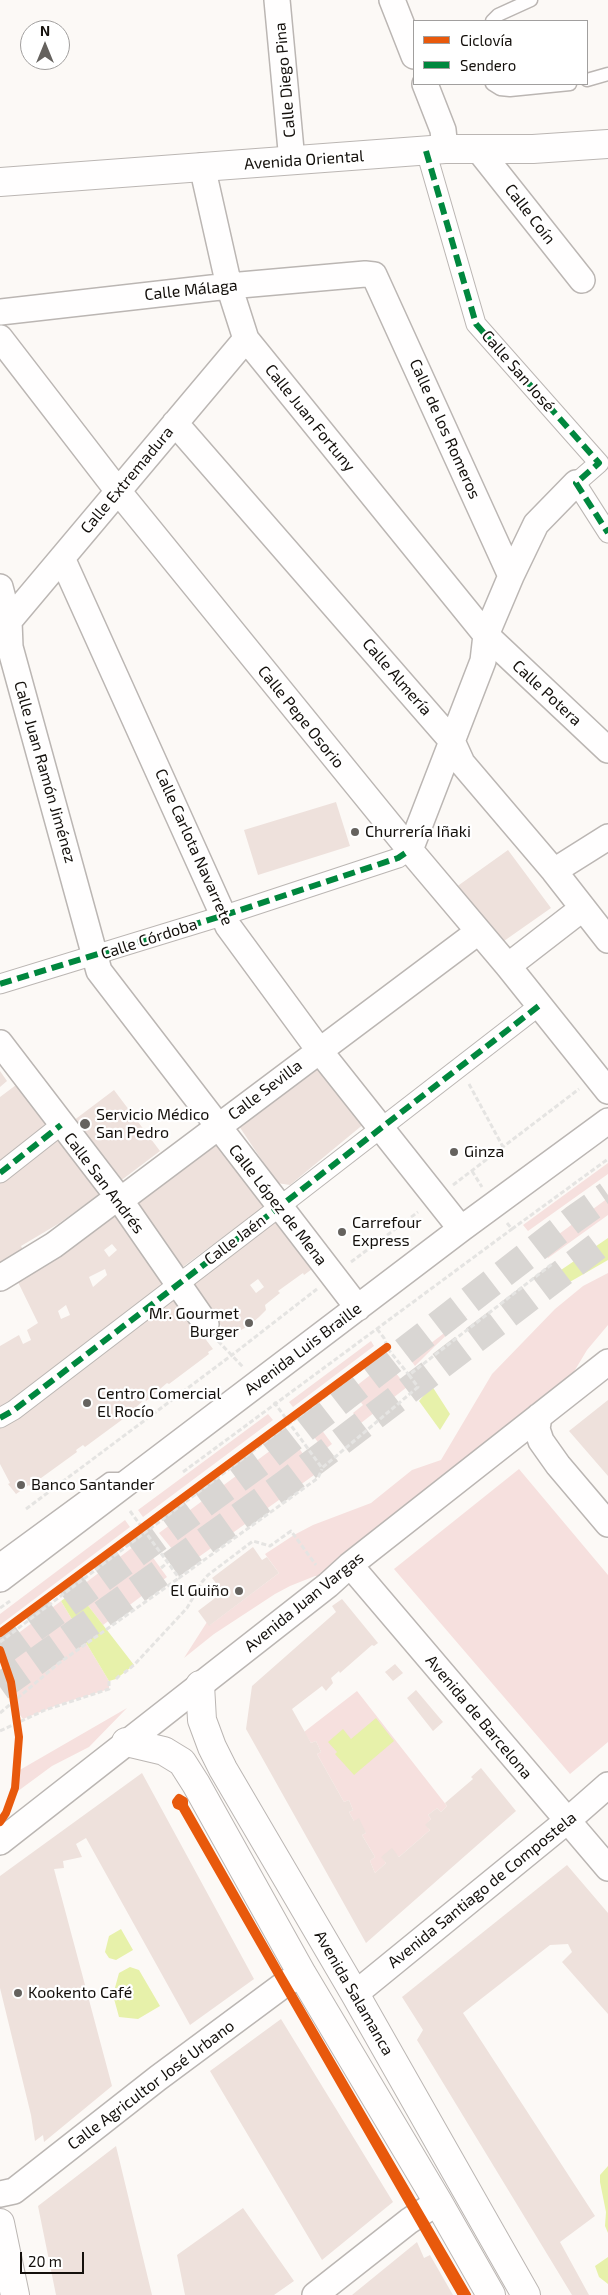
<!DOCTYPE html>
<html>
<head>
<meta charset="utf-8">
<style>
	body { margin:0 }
	#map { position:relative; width:608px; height:2295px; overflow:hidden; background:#fcf9f6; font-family:"Exo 2",sans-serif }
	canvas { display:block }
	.legend { position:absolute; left:413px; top:20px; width:175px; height:65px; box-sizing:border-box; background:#fff; border:1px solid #a19f9e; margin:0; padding:6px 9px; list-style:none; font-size:15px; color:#14100c }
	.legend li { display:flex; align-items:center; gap:10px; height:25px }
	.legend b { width:25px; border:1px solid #a19f9e }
	.north { position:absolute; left:20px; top:20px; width:50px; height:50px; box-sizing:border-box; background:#fff; border:1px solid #a19f9e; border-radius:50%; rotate:0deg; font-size:14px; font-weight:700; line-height:20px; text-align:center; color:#14100c }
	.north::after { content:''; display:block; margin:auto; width:18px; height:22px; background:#65625e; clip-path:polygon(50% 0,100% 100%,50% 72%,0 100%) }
	.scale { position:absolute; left:20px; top:2252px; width:64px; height:22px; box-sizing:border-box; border:2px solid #14100c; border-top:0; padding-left:6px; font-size:15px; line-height:18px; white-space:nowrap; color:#14100c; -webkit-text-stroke:4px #fff; paint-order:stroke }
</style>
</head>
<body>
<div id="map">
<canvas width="608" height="2295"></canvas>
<ul class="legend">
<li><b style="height:6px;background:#e8590c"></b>Ciclovía</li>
<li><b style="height:6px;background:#00873e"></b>Sendero</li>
</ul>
<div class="north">N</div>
<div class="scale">20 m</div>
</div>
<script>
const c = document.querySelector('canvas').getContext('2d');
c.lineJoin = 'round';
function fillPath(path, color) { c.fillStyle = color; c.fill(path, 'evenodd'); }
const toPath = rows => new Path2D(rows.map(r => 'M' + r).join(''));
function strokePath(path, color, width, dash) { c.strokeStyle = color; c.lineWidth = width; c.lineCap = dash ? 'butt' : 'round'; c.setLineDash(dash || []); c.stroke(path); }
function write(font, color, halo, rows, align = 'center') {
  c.font = font + ' "Exo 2",sans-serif'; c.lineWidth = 4.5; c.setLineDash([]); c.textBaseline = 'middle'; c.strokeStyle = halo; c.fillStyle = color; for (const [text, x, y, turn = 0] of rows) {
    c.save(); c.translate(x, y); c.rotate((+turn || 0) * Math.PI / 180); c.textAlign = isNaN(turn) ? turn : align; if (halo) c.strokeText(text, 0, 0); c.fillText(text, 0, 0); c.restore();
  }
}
fillPath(toPath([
	[608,1163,608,1174,528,1231,523,1225],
	[608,1198,608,1215,548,1258,540,1248],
	[608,1273,608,1325,587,1350,572,1375,319,1576,315,1576,290,1586,275,1594,214,1634,184,1658,207,1622,210,1625,279,1573,265,1554,294,1535,313,1525,371,1503,412,1470,441,1460,492,1374,555,1309,583,1286],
	[468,1315,436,1345,415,1366,410,1359],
	[371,1341,374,1346,293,1407,289,1402],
	[387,1362,407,1387,361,1423,353,1413,363,1405,351,1390],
	[268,1414,273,1420,143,1517,138,1510],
	[313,1418,332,1444,324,1450,304,1424],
	[290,1436,317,1473,186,1566,159,1533],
	[519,1469,608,1575,608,1742,570,1774,394,1569],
	[125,1520,130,1527,0,1625,0,1614],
	[141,1541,167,1577,103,1625,76,1590],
	[61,1601,109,1681,109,1689,60,1704,23,1719,16,1710,11,1682,0,1647],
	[357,1691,447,1806,441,1812,437,1808,428,1815,431,1819,426,1825,430,1830,399,1857,396,1854,382,1857,386,1863,375,1873,370,1861,375,1857,362,1835,366,1833,354,1821,349,1812,353,1810,349,1800,344,1802,317,1754,321,1752,316,1741,311,1743,304,1732],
	[127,1708,89,1747,52,1766,14,1794,18,1771]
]), '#f6e0de');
fillPath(toPath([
	[608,1238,608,1260,568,1283,558,1272],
	[432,1386,450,1414,440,1430,419,1401],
	[76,1590,134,1665,116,1679,109,1681,61,1601],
	[376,1718,394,1741,354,1775,335,1754,337,1752,328,1742,343,1729,351,1739],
	[121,1929,133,1950,116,1960,109,1958,105,1952,109,1936],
	[130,1967,139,1970,160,2006,138,2019,119,2017,113,1995,119,1973],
	[608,2166,608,2233,605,2226,606,2212,600,2182,600,2175],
	[608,2257,608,2284,599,2277,595,2266]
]), '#e7f1aa');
fillPath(toPath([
	[336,802,350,846,258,875,244,830],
	[508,850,551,908,494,948,452,890],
	[316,1057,365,1123,290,1185,277,1183,235,1120],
	[0,1071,7,1081,0,1087],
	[16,1085,48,1126,0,1162,0,1097],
	[114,1090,160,1151,119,1182,73,1121],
	[60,1132,104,1191,58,1224,21,1246,24,1252,0,1264,0,1176],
	[216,1134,269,1203,180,1269,123,1201],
	[116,1213,168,1283,0,1411,0,1346,19,1335,23,1344,31,1340,27,1330,38,1323,16,1278],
	[112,1244,117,1250,109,1257,104,1250],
	[105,1269,107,1275,93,1287,89,1277],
	[66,1305,70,1315,61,1319,58,1311],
	[276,1221,310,1261,308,1263,312,1269,304,1275,303,1273,278,1291,280,1293,265,1305,266,1310,259,1317,252,1323,250,1319,245,1322,248,1326,231,1336,228,1335,190,1285],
	[258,1279,264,1287,256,1293,250,1285],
	[173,1296,213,1349,208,1352,209,1354,169,1384,167,1383,146,1401,145,1399,123,1419,85,1447,83,1445,76,1450,77,1452,30,1486,29,1485,16,1494,8,1484,10,1483,0,1464,0,1423],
	[608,1400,608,1476,569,1431],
	[253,1547,262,1560,267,1557,279,1573,209,1626,198,1611,223,1592,212,1578],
	[342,1599,378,1643,374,1646,372,1645,340,1673,339,1671,331,1678,333,1683,326,1691,322,1686,292,1709,311,1743,316,1741,321,1752,317,1754,344,1802,349,1800,353,1810,349,1812,354,1821,359,1818,366,1833,362,1835,375,1857,370,1861,375,1873,386,1863,381,1857,392,1848,399,1857,430,1830,425,1825,431,1819,428,1815,437,1808,441,1812,447,1806,445,1803,473,1779,471,1777,481,1768,516,1811,366,1943,246,1729,252,1686,336,1612,332,1606],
	[395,1664,403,1673,393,1681,385,1672],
	[416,1690,443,1722,433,1731,407,1698],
	[142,1773,254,1979,190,2025,86,1838,76,1844,82,1857,63,1861,64,1868,54,1869,112,2086,44,2142,43,2135,35,2141,31,2115,0,1988,0,1876],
	[567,1865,608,1913,608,2014,562,1962,572,1952,568,1944,550,1945,463,2013,595,2216,560,2242,589,2295,572,2295,417,2040,423,2030,402,1997],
	[281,2019,393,2202,322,2260,210,2071],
	[116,2146,152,2295,56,2295,38,2206],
	[243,2208,294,2281,274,2295,185,2295,177,2255],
	[417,2242,424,2258,430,2255,453,2295,352,2295]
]), '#eee1dc');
strokePath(toPath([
	[0,1653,264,1460,574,1219,608,1195],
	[0,1687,285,1484,608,1238]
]), '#d9d6d3', 28, [28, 14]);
const service = toPath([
	[492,21,498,15,531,0],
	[587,80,608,74],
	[492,84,500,89,510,90,570,84],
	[0,1559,109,1479,127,1479]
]);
const pedestrian = toPath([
	[426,151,476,324,599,463,576,483,608,533],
	[0,984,225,915,398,858,410,850],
	[0,1173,61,1125],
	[0,1418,14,1410,270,1214,540,1005]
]);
const minor = toPath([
	[277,0,292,161],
	[392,0,414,56],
	[425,84,443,130,445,149],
	[478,149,582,280],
	[202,166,229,286,246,339,486,635,608,750],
	[0,312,229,286,365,274,374,275,511,576],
	[0,338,118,491,410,850,508,966,608,1091],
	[175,423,452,741,462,763,554,871,608,940],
	[62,558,228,926,319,1050,461,1229],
	[0,587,9,621,10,647,99,971,358,1308],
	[9,621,246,339],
	[410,850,483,661,486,635,511,576,536,524,576,483],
	[554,871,608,837],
	[508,966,583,908],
	[0,1043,118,1197,206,1324],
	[0,1278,54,1245,118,1197,126,1196,478,932],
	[539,1416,537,1429,541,1441,558,1465,608,1524],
	[350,1565,608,1868],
	[0,1579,461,1229,608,1121],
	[0,1842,328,1585,350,1565,608,1362],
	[355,1994,567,1821,608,1785],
	[0,2194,14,2191,158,2078,286,1983,302,1974],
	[315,2295,409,2221,438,2202]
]);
const tertiary = toPath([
	[0,182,445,149,533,149,608,144],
	[200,1685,202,1720,212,1747,223,1769,355,1994,526,2295],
	[126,1742,164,1751,182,1762,196,1784,302,1974,438,2202,491,2295],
	[0,2223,15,2295]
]);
strokePath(service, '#bbb6b3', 15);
strokePath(pedestrian, '#bbb6b3', 21);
strokePath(minor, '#bbb6b3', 28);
strokePath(tertiary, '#bbb6b3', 30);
strokePath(toPath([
	[469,1084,503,1147],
	[472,1171,482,1187],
	[453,1185,579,1089],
	[507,1223,512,1229,608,1159],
	[351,1262,418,1212],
	[377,1329,384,1338,388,1349,409,1375],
	[218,1341,243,1367],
	[274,1402,322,1468,418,1387,409,1375,552,1264],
	[183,1472,512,1229],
	[26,1509,232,1355,317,1289],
	[130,1511,179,1578,318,1478,322,1469],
	[161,1568,167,1563],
	[0,1608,10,1601],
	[0,1642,388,1349],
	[124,1673,134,1665,187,1608,202,1582,208,1575,253,1541,270,1546,291,1531,316,1565],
	[116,1679,120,1675],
	[0,1713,59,1663,179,1578],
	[0,1731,45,1710,109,1689,109,1681]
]), '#e5e4e2', 3, [5, 2.5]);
strokePath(service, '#fffefe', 12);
strokePath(pedestrian, '#fffefe', 19);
strokePath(minor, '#fffefe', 25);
strokePath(tertiary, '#fffefe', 28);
strokePath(toPath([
	[426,151,476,324,599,463,576,483,608,533],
	[0,984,225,915,398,858,410,850],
	[0,1173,61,1125],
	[0,1418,14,1410,270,1214,540,1005]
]), '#00873e', 6, [12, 6]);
strokePath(toPath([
	[0,1633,387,1347],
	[0,1650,11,1682,19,1737,15,1788,6,1813,0,1822],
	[462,2295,182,1807,177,1805,176,1802,179,1798,184,1801,184,1806,278,1971,467,2295]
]), '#e8590c', 8);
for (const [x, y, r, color] of [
	[355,832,5,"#65625e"],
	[85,1124,6,"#65625e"],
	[454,1152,5,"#65625e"],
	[342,1232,5,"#65625e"],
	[249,1323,5,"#65625e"],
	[87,1403,5,"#65625e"],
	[21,1485,5,"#65625e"],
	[239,1591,5,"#65625e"],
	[18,1993,5,"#65625e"]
]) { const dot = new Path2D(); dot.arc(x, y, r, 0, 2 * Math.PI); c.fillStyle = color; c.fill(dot); strokePath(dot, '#fff', 2); }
write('16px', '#14100c', '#fff', [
	["Calle Diego Pina",285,80,-95],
	["Avenida Oriental",304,160,-4],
	["Calle Coín",530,214,52],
	["Calle Málaga",191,290,-6],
	["Calle San José",518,371,49],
	["Calle Juan Fortuny",310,418,51],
	["Calle de los Romeros",445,429,66],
	["Calle Extremadura",127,480,-50],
	["Calle Almería",397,677,49],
	["Calle Potera",547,693,43],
	["Calle Pepe Osorio",301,717,51],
	["Calle Juan Ramón Jiménez",45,772,74],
	["Calle Carlota Navarrete",194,847,66],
	["Calle Córdoba",149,939,-18],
	["Calle Sevilla",265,1090,-37],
	["Calle San Andrés",104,1183,53],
	["Calle López de Mena",278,1205,52],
	["Calle Jaén",235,1240,-37],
	["Avenida Luis Braille",303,1349,-37],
	["Avenida Juan Vargas",304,1602,-39],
	["Avenida de Barcelona",479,1717,50],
	["Avenida Santiago de Compostela",482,1890,-39],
	["Avenida Salamanca",354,1993,60],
	["Calle Agricultor José Urbano",151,2085,-37]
]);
write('16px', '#14100c', '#fff', [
	["Churrería Iñaki",365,832],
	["Servicio Médico",96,1115],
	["San Pedro",96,1133],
	["Ginza",464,1152],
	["Carrefour",352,1223],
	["Express",352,1241],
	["Mr. Gourmet",239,1314,"right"],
	["Burger",239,1332,"right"],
	["Centro Comercial",97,1394],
	["El Rocío",97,1412],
	["Banco Santander",31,1485],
	["El Guiño",229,1591,"right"],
	["Kookento Café",28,1993]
], 'left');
</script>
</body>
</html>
